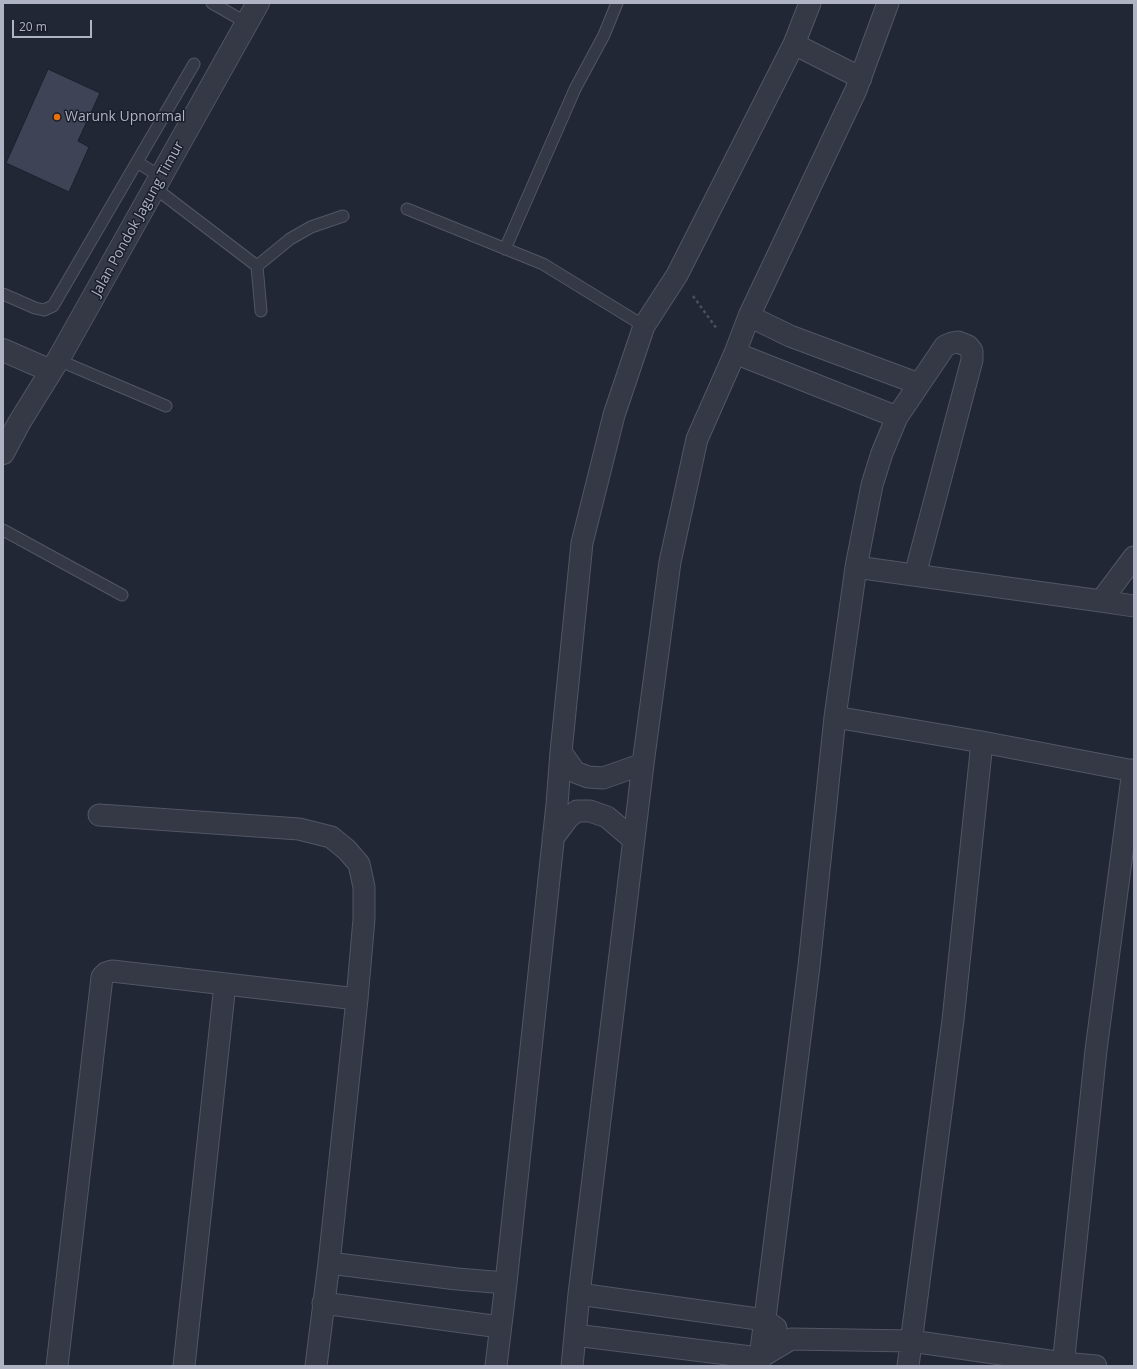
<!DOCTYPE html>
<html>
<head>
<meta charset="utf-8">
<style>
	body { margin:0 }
	#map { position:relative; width:1137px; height:1369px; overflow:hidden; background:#222735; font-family:"Open Sans",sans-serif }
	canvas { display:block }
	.frame { position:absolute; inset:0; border:4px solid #afb3c3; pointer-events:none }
	.scale { position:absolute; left:12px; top:20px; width:80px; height:18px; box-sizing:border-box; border:2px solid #afb3c3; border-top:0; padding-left:5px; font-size:12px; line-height:14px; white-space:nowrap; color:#afb3c3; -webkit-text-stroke:3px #1a1e2b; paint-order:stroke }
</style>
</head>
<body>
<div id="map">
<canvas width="1137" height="1369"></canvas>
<div class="frame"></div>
<div class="scale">20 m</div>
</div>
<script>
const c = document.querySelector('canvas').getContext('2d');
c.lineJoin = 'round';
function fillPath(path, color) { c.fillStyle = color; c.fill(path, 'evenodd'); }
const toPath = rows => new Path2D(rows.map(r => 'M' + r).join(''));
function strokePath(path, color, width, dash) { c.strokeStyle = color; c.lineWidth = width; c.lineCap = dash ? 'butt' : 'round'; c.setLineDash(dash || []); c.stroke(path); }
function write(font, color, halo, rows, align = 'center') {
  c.font = font + ' "Open Sans",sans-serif'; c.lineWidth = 3; c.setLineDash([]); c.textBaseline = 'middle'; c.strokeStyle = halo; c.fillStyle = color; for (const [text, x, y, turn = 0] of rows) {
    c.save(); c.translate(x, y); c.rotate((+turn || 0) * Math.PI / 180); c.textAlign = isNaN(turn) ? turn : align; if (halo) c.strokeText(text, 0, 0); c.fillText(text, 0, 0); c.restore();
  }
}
const building = toPath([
	[48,69,100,93,78,141,89,147,69,192,6,163,48,69]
]);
fillPath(building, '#3e4456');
strokePath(building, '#1c202d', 1);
const service = toPath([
	[212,3,247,23],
	[137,162,161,177],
	[155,188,257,266,261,311],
	[407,209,543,264,644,326],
	[505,249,575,89,604,35,617,3],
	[257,266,290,239,311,227,343,216],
	[3,294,35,308,44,310,53,306,194,64],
	[58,360,166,406],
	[3,530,122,595]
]);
const minor = toPath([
	[794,44,861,78],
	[749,316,790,336,919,384],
	[735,353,897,417],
	[856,567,1101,601,1134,606],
	[1101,601,1134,557],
	[835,717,982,742,1134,771],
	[561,752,575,772,588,777,603,778,643,764],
	[99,815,299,829,331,837,347,850,359,864,364,887,364,919,357,999,329,1263,316,1366],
	[553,838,568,818,577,811,590,811,607,817,634,840],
	[329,1263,457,1279,506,1283],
	[579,1294,765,1320,776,1328],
	[323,1303,500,1327],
	[575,1335,759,1358,791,1339,911,1341,1063,1363,1096,1366],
	[57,1366,102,977,106,973,112,971,357,999],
	[184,1366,225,984],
	[496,1366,506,1283,557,804,561,752,582,543,614,415,644,326,677,275,794,44,810,3],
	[572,1366,579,1294,643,764,670,562,697,439,735,353,749,316,856,90,888,3],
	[759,1366,809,966,835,717,856,567,872,485,882,453,897,417,945,346,952,343,958,342,968,346,972,351,972,360,915,575],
	[908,1366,953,1020,982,742],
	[1063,1366,1096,1050,1133,770]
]);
const tertiary = toPath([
	[3,350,51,371],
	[3,453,19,423,58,360,258,3]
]);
strokePath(service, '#525664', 13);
strokePath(minor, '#525664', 23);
strokePath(tertiary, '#525664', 24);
strokePath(toPath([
	[693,296,717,329]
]), '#455258', 2.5, [3, 3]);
strokePath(service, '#353946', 11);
strokePath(minor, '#353946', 21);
strokePath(tertiary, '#353946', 22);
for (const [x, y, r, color] of [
	[57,117,4,"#e8710a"]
]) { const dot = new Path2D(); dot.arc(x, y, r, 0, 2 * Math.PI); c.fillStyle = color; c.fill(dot); strokePath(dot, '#1a1e2b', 1.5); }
write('14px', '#afb3c3', '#1a1e2b', [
	["Warunk Upnormal",65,117]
], 'left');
write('14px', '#afb3c3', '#1a1e2b', [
	["Jalan Pondok Jagung Timur",138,219,-61]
]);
</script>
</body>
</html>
